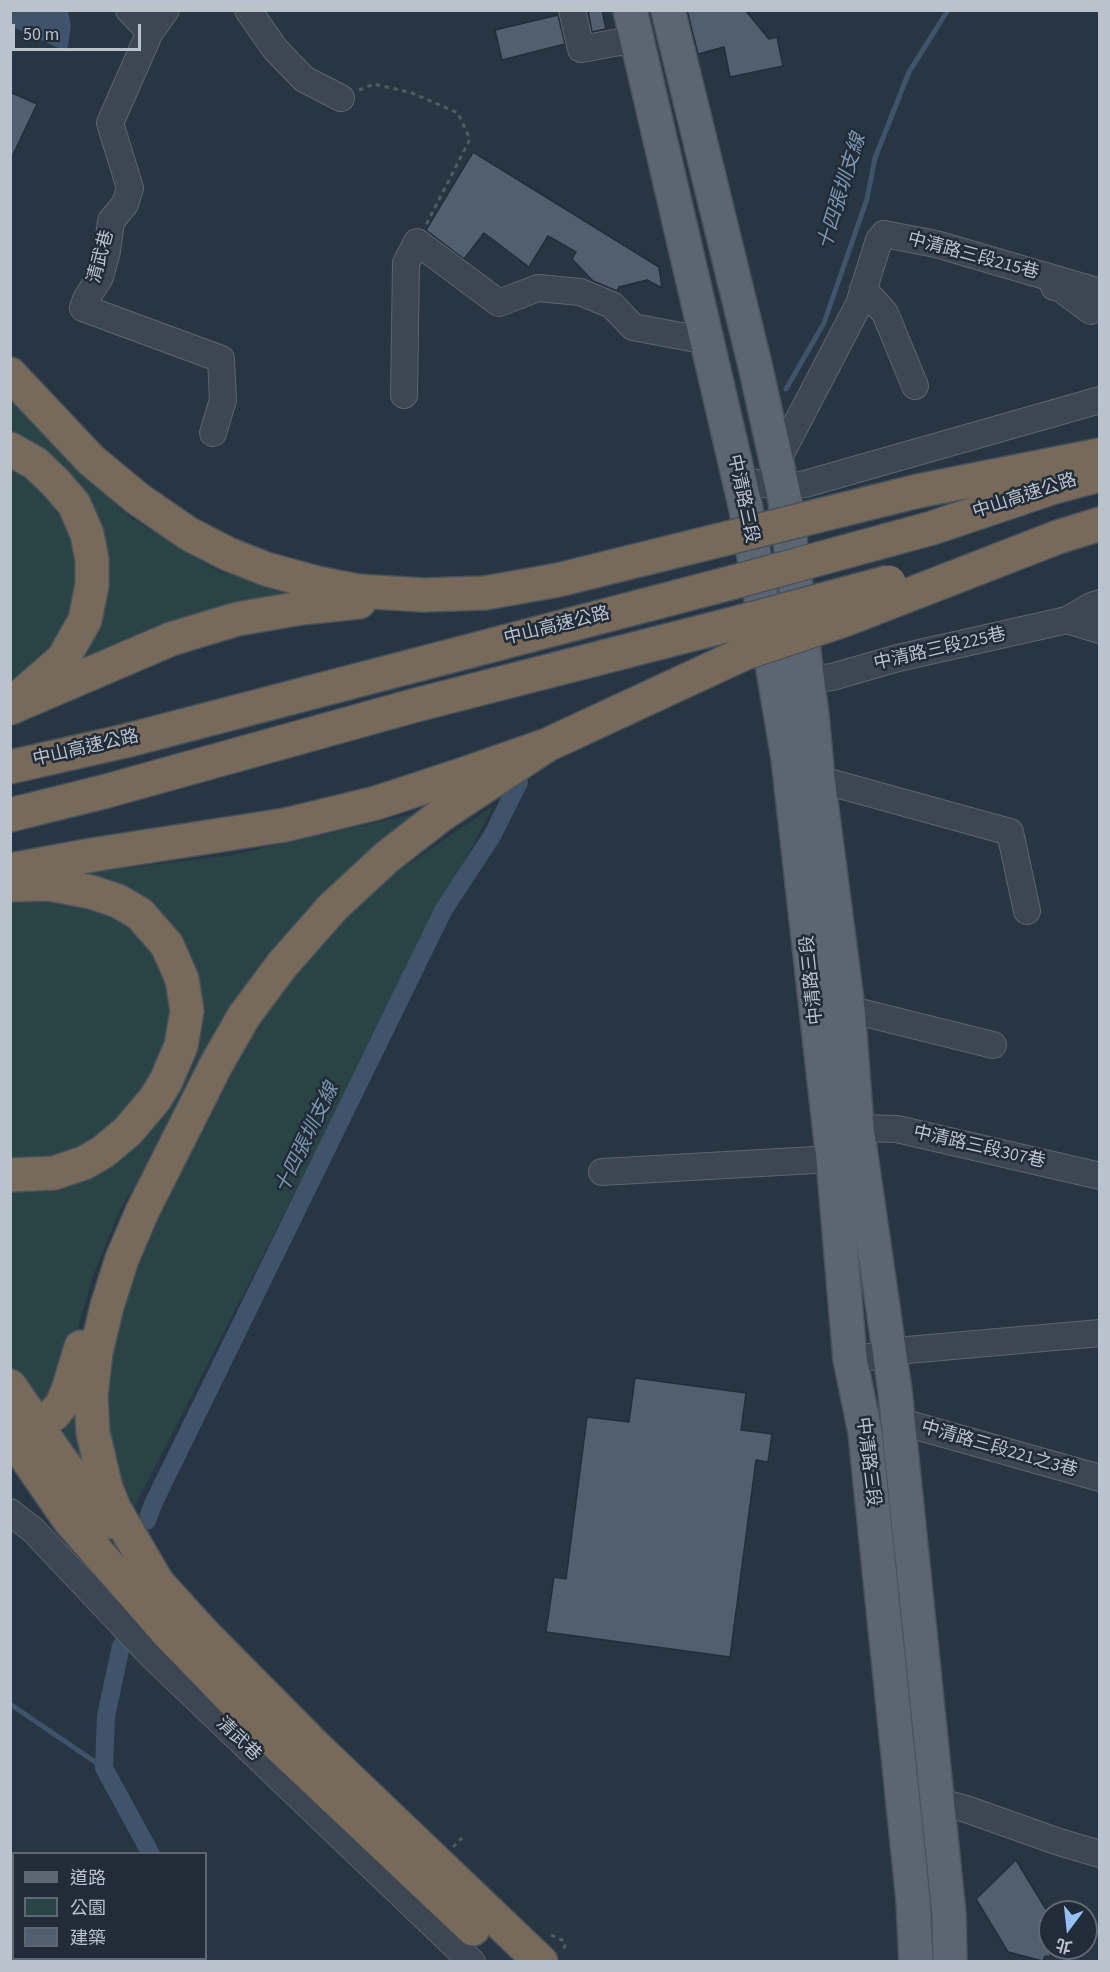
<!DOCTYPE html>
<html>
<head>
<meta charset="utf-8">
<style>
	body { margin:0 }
	#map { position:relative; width:1110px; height:1972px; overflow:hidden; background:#283643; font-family:"Source Sans 3","Noto Sans TC",sans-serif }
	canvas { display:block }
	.frame { position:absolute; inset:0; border:12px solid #bac2cc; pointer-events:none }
	.legend { position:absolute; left:12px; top:1852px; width:195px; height:108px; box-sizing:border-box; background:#212c38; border:2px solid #5e6873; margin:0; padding:8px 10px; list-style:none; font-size:18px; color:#bac2cc }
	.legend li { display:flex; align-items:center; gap:12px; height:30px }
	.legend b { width:30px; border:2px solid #5e6873 }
	.north { position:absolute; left:1038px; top:1900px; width:60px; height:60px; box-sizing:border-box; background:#212c38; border:2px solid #5e6873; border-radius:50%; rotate:195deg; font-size:16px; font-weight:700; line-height:24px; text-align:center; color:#bac2cc }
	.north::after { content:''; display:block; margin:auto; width:21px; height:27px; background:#96c1f5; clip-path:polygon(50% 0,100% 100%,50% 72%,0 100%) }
	.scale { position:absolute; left:12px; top:24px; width:129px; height:27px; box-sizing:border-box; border:3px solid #bac2cc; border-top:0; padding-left:8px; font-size:18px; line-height:21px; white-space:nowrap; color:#bac2cc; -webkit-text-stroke:4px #212c38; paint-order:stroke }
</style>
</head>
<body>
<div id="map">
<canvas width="1110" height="1972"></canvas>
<div class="frame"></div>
<ul class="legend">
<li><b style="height:8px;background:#5b6672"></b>道路</li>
<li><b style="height:16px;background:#2a4344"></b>公園</li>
<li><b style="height:16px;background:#515f6e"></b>建築</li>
</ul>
<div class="north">北</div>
<div class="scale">50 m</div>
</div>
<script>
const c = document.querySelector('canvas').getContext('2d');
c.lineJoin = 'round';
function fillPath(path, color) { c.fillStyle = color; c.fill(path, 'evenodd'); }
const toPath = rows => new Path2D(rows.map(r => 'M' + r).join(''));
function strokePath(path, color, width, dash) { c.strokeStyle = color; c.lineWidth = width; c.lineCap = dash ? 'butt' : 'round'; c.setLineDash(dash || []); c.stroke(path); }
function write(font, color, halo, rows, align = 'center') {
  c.font = font + ' "Source Sans 3","Noto Sans TC",sans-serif'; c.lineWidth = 5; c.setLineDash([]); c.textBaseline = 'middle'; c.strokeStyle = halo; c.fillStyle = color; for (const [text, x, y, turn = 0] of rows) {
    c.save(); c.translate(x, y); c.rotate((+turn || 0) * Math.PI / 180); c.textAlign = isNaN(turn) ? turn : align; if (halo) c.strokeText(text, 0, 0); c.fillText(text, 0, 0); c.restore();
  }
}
fillPath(toPath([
	[10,393,51,439,132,519,220,572,297,591,297,600,80,661,104,563,11,439],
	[11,469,45,492,68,531,76,572,67,624,39,666,11,683],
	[493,806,136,1504,127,1512,112,1477,100,1368,122,1286,244,1039,361,897],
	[410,815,412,824,379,850,279,943,218,1036,170,1134,120,1209,93,1276,73,1344,54,1396,37,1411,11,1366,10,1176,70,1173,162,1104,190,968,78,874,232,855],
	[49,893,96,898,159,937,183,1018,131,1120,72,1158,11,1163,10,902],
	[80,1383,85,1480,63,1441,64,1431]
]), '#2a4344');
fillPath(toPath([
	[11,10,68,11,71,26,67,52,11,26]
]), '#3f546b');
strokePath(toPath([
	[786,389,824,323,867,199,875,158,909,72,948,10],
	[10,1704,104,1768]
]), '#3f546b', 5);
strokePath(toPath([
	[147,1521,153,1504,444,909,492,836,519,782],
	[121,1646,106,1716,104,1768,151,1854],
	[130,1962,132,1958]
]), '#3f546b', 18);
const building = toPath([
	[588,10,602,10,606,29,592,32,588,10],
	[687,10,745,10,769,39,777,37,783,66,730,77,724,47,698,54,687,10],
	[558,15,565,44,502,60,495,30,558,15],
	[10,92,37,104,10,161,10,92],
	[473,152,659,267,662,288,647,280,619,287,617,291,593,281,572,259,576,252,548,236,529,267,484,233,464,259,426,230,473,152],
	[635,1378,746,1393,741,1430,772,1434,768,1462,756,1460,730,1657,546,1632,554,1577,566,1579,587,1417,629,1422,635,1378],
	[1016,1860,1050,1916,1050,1957,1045,1956,1043,1961,1008,1952,976,1899,1016,1860]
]);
fillPath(building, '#515f6e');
strokePath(building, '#232e3a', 1.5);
const minor = toPath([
	[129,10,150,32],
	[166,10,150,32,110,123,130,188,125,204,111,221,107,251,100,277,86,299,83,308,221,359,223,400,213,433],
	[248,10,275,49,304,79,341,98],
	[572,10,581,49,625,41,640,53],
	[1054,287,1060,288,1091,311],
	[863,289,885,313,915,386],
	[404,395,406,263,417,242,499,303,538,288,580,292,612,305,633,327,707,341],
	[776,463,859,304,879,240,884,234,936,244,1100,292],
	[739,480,783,487,805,484,1100,400],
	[1067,620,1100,630],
	[791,682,832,677,898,658,1067,620,1091,606,1100,603],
	[818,779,1010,832,1027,911],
	[848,1009,993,1045],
	[857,1128,897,1129,1100,1176],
	[602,1172,833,1159],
	[850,1359,890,1355,896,1351,1100,1333],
	[898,1421,1100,1478],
	[10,1512,33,1530,152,1656,472,1962],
	[937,1801,966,1809,1059,1842,1100,1854]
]);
const major = toPath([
	[630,10,746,509,788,758,833,1159,850,1359,865,1432,913,1900,916,1962],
	[668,10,755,365,785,500,812,716,818,779,848,1009,857,1128,895,1391,949,1915,950,1962]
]);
const highway = toPath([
	[10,374,91,460,138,499,189,534,228,554,266,569,317,583,357,591,423,595,485,593,558,580,728,538],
	[10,449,35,463,55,482,74,504,87,534,92,560,92,585,85,620,63,659,24,693],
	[918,491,1100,455],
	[932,528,1054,487,1095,476],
	[1058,537,1100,524],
	[10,708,171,639,237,619,301,608,359,602],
	[10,767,125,741,734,582],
	[10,815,103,792,416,705,740,622],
	[10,870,98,854,285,825,376,803,464,774,547,745,745,653],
	[10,885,49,884,91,892,118,901,140,914,167,945,182,979,187,1011,181,1046,166,1081,155,1099,128,1131,103,1152,84,1163,54,1173,10,1175],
	[10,1386,60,1459,108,1522],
	[10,1434,70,1521,166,1631,255,1723,473,1929],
	[20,1440,54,1414,62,1404,68,1390,81,1347],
	[146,1570,205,1635,318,1749,541,1962],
	[160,1587,114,1508,106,1488,93,1433,91,1395,96,1352,107,1306,122,1259,142,1212,216,1065,244,1016,282,965,333,907,387,857,441,815,547,745]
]);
strokePath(minor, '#5b6570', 28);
strokePath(major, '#49535f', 36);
strokePath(highway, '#47525d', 36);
strokePath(toPath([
	[359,90,374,84,412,93,458,113,470,139,426,225],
	[453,1847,462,1838],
	[551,1935,564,1941,565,1945,563,1952]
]), '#495f60', 3, [4.5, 4.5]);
strokePath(minor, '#3d4753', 26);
strokePath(major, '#5b6672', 33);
strokePath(highway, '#786a5a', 33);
const highwayBridge = toPath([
	[728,538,918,491],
	[734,582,932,528],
	[740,622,889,582],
	[745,653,844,620,1058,537]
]);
strokePath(highwayBridge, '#47525d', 36, []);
strokePath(highwayBridge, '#786a5a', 33);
write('18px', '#bac2cc', '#212c38', [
	["清武巷",102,257,-75],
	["中清路三段215巷",973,257,15],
	["中山高速公路",1025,497,-18],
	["中清路三段",742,499,78],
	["中山高速公路",557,627,-14],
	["中清路三段225巷",940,650,-13],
	["中山高速公路",86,749,-13],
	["中清路三段",813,980,-96],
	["中清路三段307巷",979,1148,13],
	["中清路三段221之3巷",999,1450,16],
	["中清路三段",867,1462,83],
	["清武巷",238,1740,44]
]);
write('italic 20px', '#7c95ae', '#212c38', [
	["十四張圳支線",843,192,-73],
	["十四張圳支線",308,1139,-64]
]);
</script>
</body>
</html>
